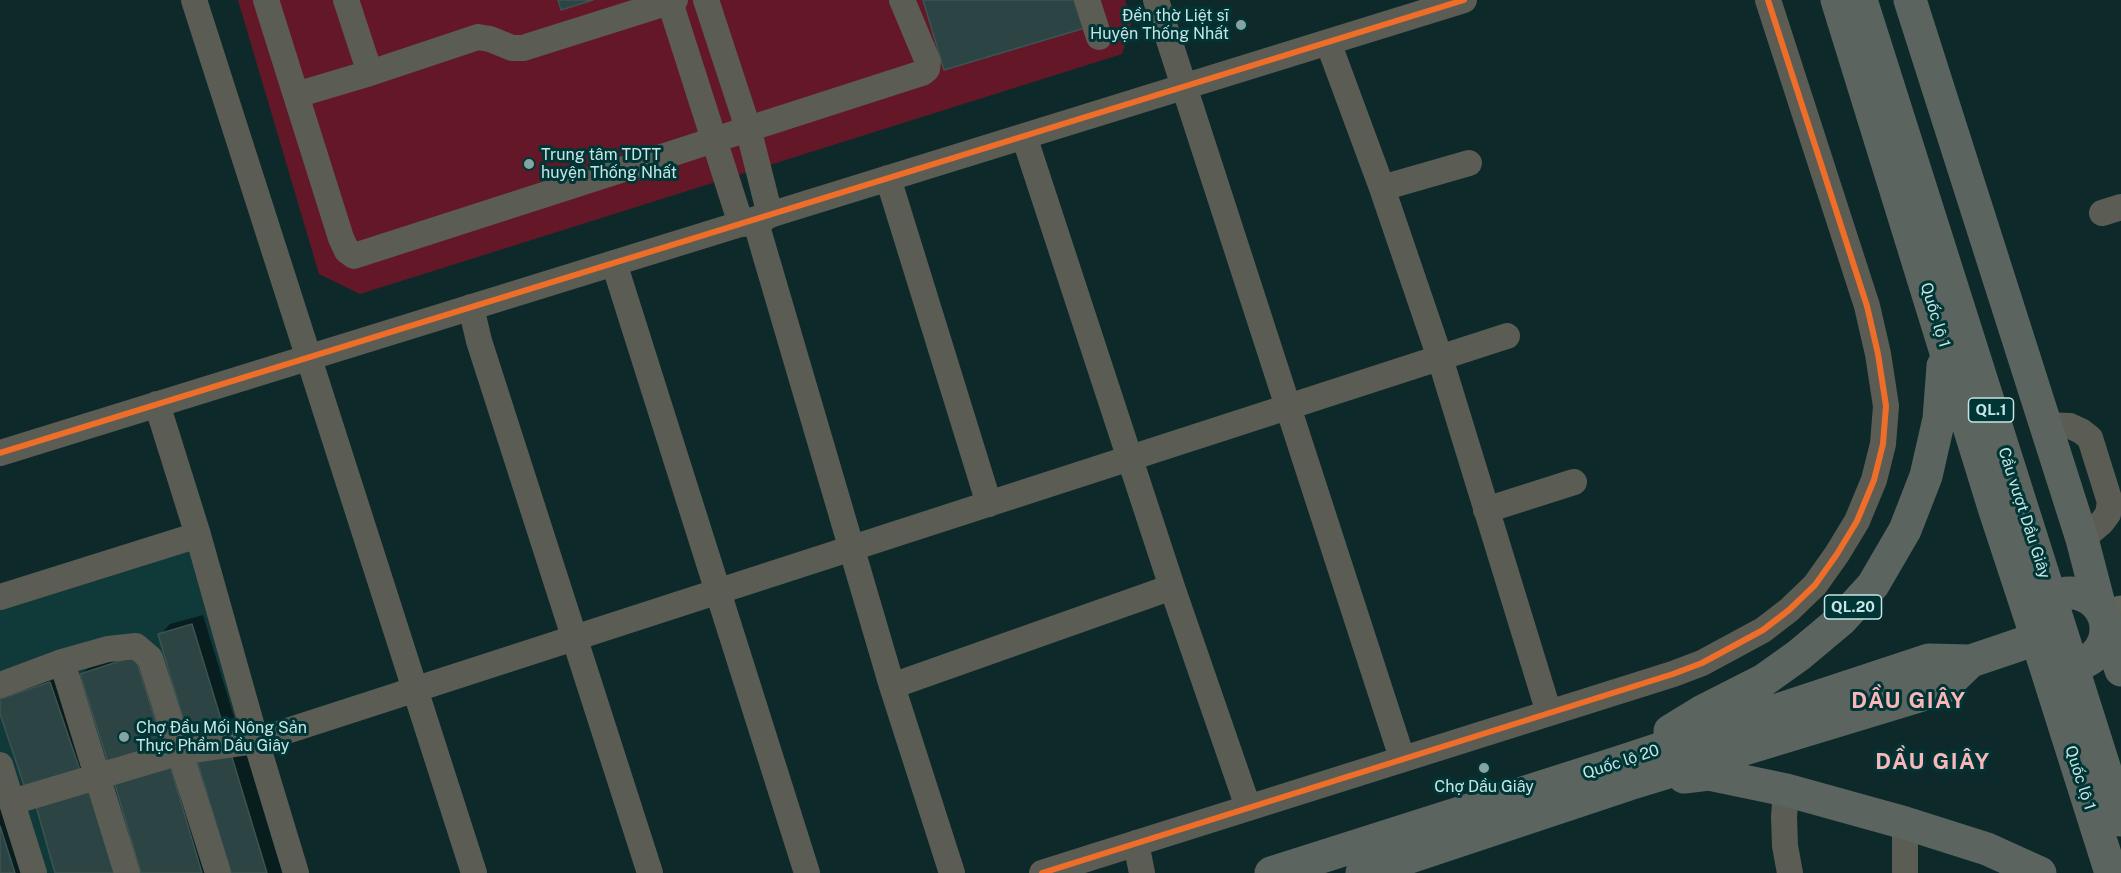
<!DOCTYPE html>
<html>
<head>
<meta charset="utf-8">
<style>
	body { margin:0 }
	canvas { display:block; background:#0d2929 }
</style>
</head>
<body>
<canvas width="2121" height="873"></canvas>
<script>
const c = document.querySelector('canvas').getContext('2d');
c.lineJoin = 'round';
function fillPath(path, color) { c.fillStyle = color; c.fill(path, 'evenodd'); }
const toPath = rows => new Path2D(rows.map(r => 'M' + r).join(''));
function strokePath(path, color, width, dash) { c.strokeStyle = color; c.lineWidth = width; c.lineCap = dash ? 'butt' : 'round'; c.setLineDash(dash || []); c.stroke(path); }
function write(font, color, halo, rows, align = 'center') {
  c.font = font + ' "Public Sans",sans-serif'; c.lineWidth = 6; c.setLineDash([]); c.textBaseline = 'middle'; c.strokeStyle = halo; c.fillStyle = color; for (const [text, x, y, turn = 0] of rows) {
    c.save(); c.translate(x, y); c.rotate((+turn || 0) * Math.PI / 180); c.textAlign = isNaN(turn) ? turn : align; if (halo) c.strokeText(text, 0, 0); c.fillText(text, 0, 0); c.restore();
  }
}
fillPath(toPath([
	[189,545,289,873,0,873,0,601]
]), '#103939');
fillPath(toPath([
	[238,0,1125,0,1132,21,1122,54,360,294,319,274]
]), '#641827');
fillPath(toPath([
	[203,615,234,717,223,728,160,635,170,624],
	[149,643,178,733,164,747,81,675,95,661],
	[64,669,94,758,80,772,0,709,0,698,11,686],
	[242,731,285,873,232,873,211,740],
	[183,748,220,873,142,873,129,765],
	[12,804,33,873,0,873,0,808]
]), '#0007');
const building = toPath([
	[558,0,593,0,561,10,558,0],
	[923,0,1077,0,1085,28,944,70,923,0],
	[192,624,224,729,189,739,158,634,192,624],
	[135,656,164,748,109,766,80,674,135,656],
	[50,682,81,773,26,791,0,714,0,699,50,682],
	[228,744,267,873,231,873,195,754,228,744],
	[169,762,202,873,141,873,113,778,169,762],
	[90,782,116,873,55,873,34,799,90,782],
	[0,826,15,873,0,873,0,826]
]);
fillPath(building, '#2c4443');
strokePath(building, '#3c5351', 1.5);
strokePath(toPath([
	[194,0,474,873],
	[266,0,341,238,347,251,354,256,922,73,927,69,928,62,902,0],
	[346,0,370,73],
	[1087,0,1099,37],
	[1156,0,1402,758],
	[670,2,741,224,756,223,770,215,748,128,706,0],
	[1328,42,1382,188,1440,358,1549,713],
	[296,95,370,73,478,37,490,39,512,48,523,48,675,0],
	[1024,136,1172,587,1248,807],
	[888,178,989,504],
	[1382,188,1469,163],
	[2102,213,2121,207],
	[756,223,892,686,952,873],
	[614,263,807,873],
	[471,307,479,341,650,873],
	[157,404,198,535,256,741,296,873],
	[2045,425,2070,426,2081,431,2090,438,2110,502,2108,514,2102,522,2082,539],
	[0,453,1464,0],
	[1486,510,1574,482],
	[0,597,198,535],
	[62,662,127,873],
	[0,685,62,662,108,649,136,646,150,658,218,873],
	[892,686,1172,587],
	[0,765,34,873],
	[1786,790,1784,817,1785,846,1790,873],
	[12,802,180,752,256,741,1507,336],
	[1136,843,1142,873],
	[1042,873,1673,674,1702,663,1763,630,1789,610,1815,585,1837,554,1857,521,1874,480,1883,444,1886,406,1878,354,1867,306,1768,0],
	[1905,873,1905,823]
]), '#5b5c54', 26);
strokePath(toPath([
	[2105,617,2121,612]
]), '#616459', 33);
strokePath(toPath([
	[1837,0,1995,511,2034,629],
	[1910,0,2082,539,2100,608],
	'2034 629a36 36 0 1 1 72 0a36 36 0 1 1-72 0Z',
	[2107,628,2121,670],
	[2040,649,2111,873],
	[1670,731,1701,712,1764,680,1799,655,1842,619,1873,585,1905,530,1926,476,1939,419,1943,366],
	[1684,777,1709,774,1786,790,1905,823,1987,849,2040,873],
	[1271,873,1620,762,1929,660,1971,661,2036,639],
	[1362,873,1629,784,1942,689,1971,661]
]), '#5b645e', 33);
strokePath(toPath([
	[1861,0,2121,820]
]), '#5b645e', 33);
strokePath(toPath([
	[0,453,1464,0],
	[1042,873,1673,674,1702,663,1763,630,1789,610,1815,585,1837,554,1857,521,1874,480,1883,444,1886,406,1878,354,1867,306,1768,0]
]), '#ee6e29', 6);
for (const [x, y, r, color] of [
	[1241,25,6,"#85a3a3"],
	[529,164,6,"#85a3a3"],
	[124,737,6,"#85a3a3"],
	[1484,768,6,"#85a3a3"]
]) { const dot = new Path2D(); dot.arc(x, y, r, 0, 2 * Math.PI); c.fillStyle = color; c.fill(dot); strokePath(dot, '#003536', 2); }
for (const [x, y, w] of [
	[1991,410,45],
	[1853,607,57]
]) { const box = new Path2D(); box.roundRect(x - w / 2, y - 12, w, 24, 4.5); c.fillStyle = '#003536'; c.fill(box); strokePath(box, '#c6e5e5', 1.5); }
write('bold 15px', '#c6e5e5', null, [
	["QL.1",1991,410],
	["QL.20",1853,607]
]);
write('16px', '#c6e5e5', '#003536', [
	["Đền thờ Liệt sĩ",1229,16,"right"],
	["Huyện Thống Nhất",1229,34,"right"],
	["Trung tâm TDTT",541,155],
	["huyện Thống Nhất",541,173],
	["Chợ Đầu Mối Nông Sản",136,728],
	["Thực Phẩm Dầu Giây",136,746],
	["Chợ Dầu Giây",1484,787,"center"]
], 'left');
write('16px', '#c6e5e5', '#003536', [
	["Quốc lộ 1",1935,315,73],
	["Cầu vượt Dầu Giây",2024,513,72],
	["Quốc lộ 20",1621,762,-18],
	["Quốc lộ 1",2080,778,72]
]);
c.letterSpacing = '1.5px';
write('bold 22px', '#fbb6b9', '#003536', [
	["DẦU GIÂY",1909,701],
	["DẦU GIÂY",1933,762]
]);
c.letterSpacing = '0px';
</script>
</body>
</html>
